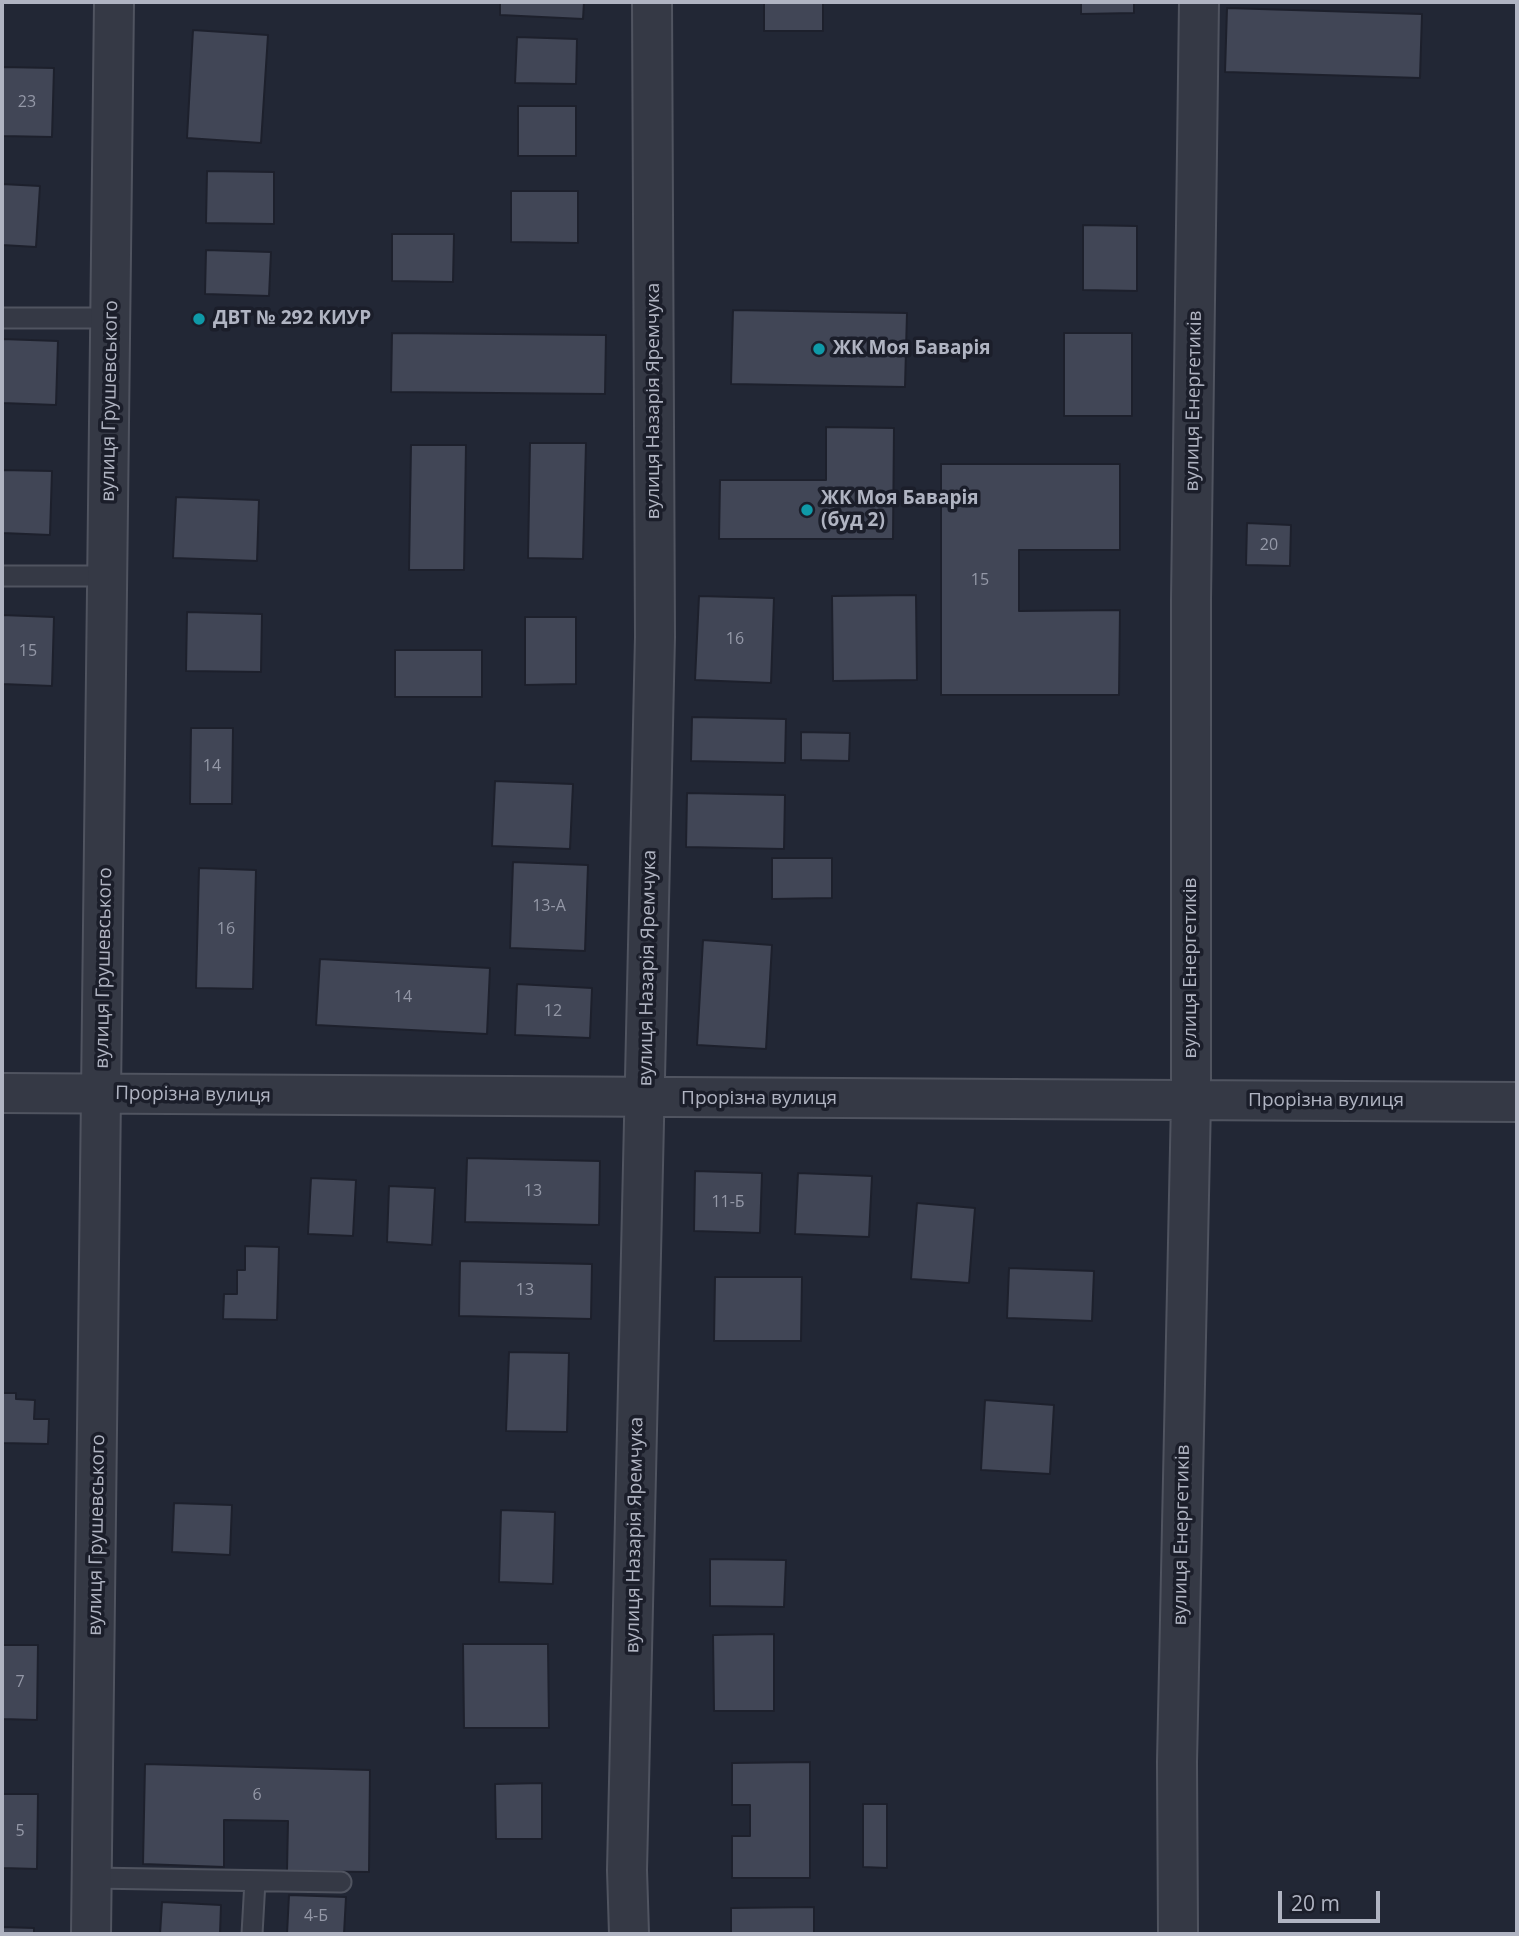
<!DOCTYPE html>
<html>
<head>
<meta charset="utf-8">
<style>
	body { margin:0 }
	#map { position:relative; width:1519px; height:1936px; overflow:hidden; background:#222735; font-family:"Open Sans",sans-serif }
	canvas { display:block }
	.frame { position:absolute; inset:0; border:4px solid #b0b4c2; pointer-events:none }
	.scale { position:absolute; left:1278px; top:1891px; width:102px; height:32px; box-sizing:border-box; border:4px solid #b0b4c2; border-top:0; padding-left:9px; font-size:21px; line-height:24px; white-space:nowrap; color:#b0b4c2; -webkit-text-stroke:5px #1b1e2a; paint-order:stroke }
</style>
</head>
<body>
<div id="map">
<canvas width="1519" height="1936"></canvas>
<div class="frame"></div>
<div class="scale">20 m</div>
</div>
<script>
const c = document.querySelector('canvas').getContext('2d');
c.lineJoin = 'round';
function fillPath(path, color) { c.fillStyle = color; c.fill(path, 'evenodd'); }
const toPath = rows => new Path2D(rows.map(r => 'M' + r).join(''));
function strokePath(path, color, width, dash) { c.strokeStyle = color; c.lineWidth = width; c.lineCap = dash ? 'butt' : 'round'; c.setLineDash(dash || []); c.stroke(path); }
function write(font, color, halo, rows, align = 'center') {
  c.font = font + ' "Open Sans",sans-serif'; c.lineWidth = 7; c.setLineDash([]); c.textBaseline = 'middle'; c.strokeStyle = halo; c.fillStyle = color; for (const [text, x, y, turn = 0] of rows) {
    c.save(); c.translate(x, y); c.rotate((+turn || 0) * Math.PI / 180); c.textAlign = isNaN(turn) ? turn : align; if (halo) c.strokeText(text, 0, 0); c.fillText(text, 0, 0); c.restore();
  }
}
const building = toPath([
	[500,2,584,2,583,19,500,15,500,2],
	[764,2,823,2,823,31,764,31,764,2],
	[1081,2,1134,2,1134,13,1081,14,1081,2],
	[1227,8,1422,14,1420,78,1225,72,1227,8],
	[193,30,268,35,261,143,187,138,193,30],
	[517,37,577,39,576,84,515,83,517,37],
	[2,67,54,68,52,137,2,136,2,67],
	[518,106,576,106,576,156,518,156,518,106],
	[207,171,274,172,274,224,206,223,207,171],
	[2,184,40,186,36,247,2,245,2,184],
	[511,191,578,191,578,243,511,242,511,191],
	[1083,225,1137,226,1137,291,1083,290,1083,225],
	[392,234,454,234,453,282,392,281,392,234],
	[206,250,271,252,269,296,205,294,206,250],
	[733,310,907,313,905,387,731,384,733,310],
	[392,333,606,335,605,394,391,392,392,333],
	[1064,333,1132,333,1132,416,1064,416,1064,333],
	[2,339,58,341,56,405,2,403,2,339],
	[826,427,894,428,893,539,719,539,720,480,826,480,826,427],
	[530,443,586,443,583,559,528,558,530,443],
	[411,445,466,445,464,570,409,570,411,445],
	[941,464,1120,464,1120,550,1019,550,1019,611,1120,610,1119,695,941,695,941,464],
	[2,470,52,471,50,535,2,533,2,470],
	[176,497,259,500,257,561,173,558,176,497],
	[1247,523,1291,525,1290,566,1246,565,1247,523],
	[916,595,917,680,833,681,832,596,916,595],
	[699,596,774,598,771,683,695,680,699,596],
	[187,612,262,614,261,672,186,671,187,612],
	[2,615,54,617,52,686,2,684,2,615],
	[525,617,576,617,576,684,525,685,525,617],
	[395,650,482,650,482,697,395,697,395,650],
	[692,717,786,719,785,763,691,761,692,717],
	[191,728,233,728,232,804,190,804,191,728],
	[801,732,850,733,849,761,801,760,801,732],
	[495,781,573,784,570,849,492,846,495,781],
	[687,793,785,795,784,849,686,847,687,793],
	[772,858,832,858,832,898,772,899,772,858],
	[513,862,588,865,585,951,510,948,513,862],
	[199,868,256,870,253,989,196,988,199,868],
	[703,940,772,945,766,1049,697,1045,703,940],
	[320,959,490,968,487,1034,316,1025,320,959],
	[517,984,592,988,590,1038,515,1035,517,984],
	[467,1158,600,1161,599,1225,465,1222,467,1158],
	[695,1171,762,1173,760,1233,694,1231,695,1171],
	[798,1173,872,1176,869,1237,795,1234,798,1173],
	[311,1178,356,1180,353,1236,308,1234,311,1178],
	[389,1186,435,1188,432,1245,387,1242,389,1186],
	[917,1203,975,1208,969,1283,911,1279,917,1203],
	[245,1246,279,1247,277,1320,223,1319,224,1294,237,1294,237,1270,245,1270,245,1246],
	[460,1261,592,1264,591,1319,459,1316,460,1261],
	[1009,1268,1094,1271,1092,1321,1007,1318,1009,1268],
	[715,1277,802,1277,801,1341,714,1341,715,1277],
	[509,1352,569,1353,567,1432,506,1431,509,1352],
	[2,1393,16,1393,16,1399,35,1400,34,1419,49,1419,48,1444,2,1443,2,1393],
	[985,1400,1054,1405,1050,1474,981,1470,985,1400],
	[174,1503,232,1505,230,1555,172,1552,174,1503],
	[501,1510,555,1512,553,1584,499,1582,501,1510],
	[710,1559,786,1560,784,1607,710,1606,710,1559],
	[774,1634,774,1711,714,1711,713,1635,774,1634],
	[463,1644,548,1644,549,1728,464,1728,463,1644],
	[2,1645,38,1645,37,1720,2,1719,2,1645],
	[810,1762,810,1878,732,1878,732,1836,750,1836,750,1805,732,1805,732,1763,810,1762],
	[145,1764,370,1770,369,1872,287,1871,288,1821,224,1820,224,1867,143,1864,145,1764],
	[542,1783,542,1839,496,1839,495,1784,542,1783],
	[2,1794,38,1794,37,1869,2,1868,2,1794],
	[863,1804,887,1804,887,1868,863,1867,863,1804],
	[289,1895,346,1897,344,1934,287,1934,289,1895],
	[162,1902,221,1905,220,1934,160,1934,162,1902],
	[814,1907,814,1934,731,1934,731,1908,814,1907],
	[2,1927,34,1928,34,1934,2,1934,2,1927]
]);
fillPath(building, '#414656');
strokePath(building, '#1d202c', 2);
const service = toPath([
	[2,318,111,318],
	[2,576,108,576],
	[92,1878,341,1882],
	[252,1934,255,1881]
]);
const minor = toPath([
	[2,1093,1517,1102],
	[91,1934,114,2],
	[629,1934,627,1870,655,637,652,2],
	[1178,1934,1177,1762,1191,1101,1191,599,1199,2]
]);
strokePath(service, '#505460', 23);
strokePath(minor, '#505460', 42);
strokePath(service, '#353945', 19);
strokePath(minor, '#353945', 38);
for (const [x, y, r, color] of [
	[199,319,7,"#0f9aa8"],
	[819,349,7,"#0f9aa8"],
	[807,510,7,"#0f9aa8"]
]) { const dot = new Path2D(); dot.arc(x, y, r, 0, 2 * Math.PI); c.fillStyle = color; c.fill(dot); strokePath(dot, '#1b1e2a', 2.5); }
write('16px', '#9498a7', null, [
	["23",27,102],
	["20",1269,545],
	["15",980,580],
	["16",735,639],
	["15",28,651],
	["14",212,766],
	["13-А",549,906],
	["16",226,929],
	["14",403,997],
	["12",553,1011],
	["13",533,1191],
	["11-Б",728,1202],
	["13",525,1290],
	["7",20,1682],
	["6",257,1795],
	["5",20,1831],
	["4-Б",316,1916]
]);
write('bold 19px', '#b0b4c2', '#1b1e2a', [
	["ДВТ № 292 КИУР",213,319],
	["ЖК Моя Баварія",833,349],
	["ЖК Моя Баварія",821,499],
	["(буд 2)",821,521]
], 'left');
write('19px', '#b0b4c2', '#1b1e2a', [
	["вулиця Грушевського",110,401,-89],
	["вулиця Назарія Яремчука",654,401,-90],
	["вулиця Енергетиків",1194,401,-89],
	["вулиця Грушевського",104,968,-89],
	["вулиця Назарія Яремчука",648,968,-89],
	["вулиця Енергетиків",1191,968,-90],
	["Прорізна вулиця",193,1095,1],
	["Прорізна вулиця",759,1099],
	["Прорізна вулиця",1326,1101],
	["вулиця Грушевського",97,1535,-89],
	["вулиця Назарія Яремчука",635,1535,-89],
	["вулиця Енергетиків",1182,1535,-89]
]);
</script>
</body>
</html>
